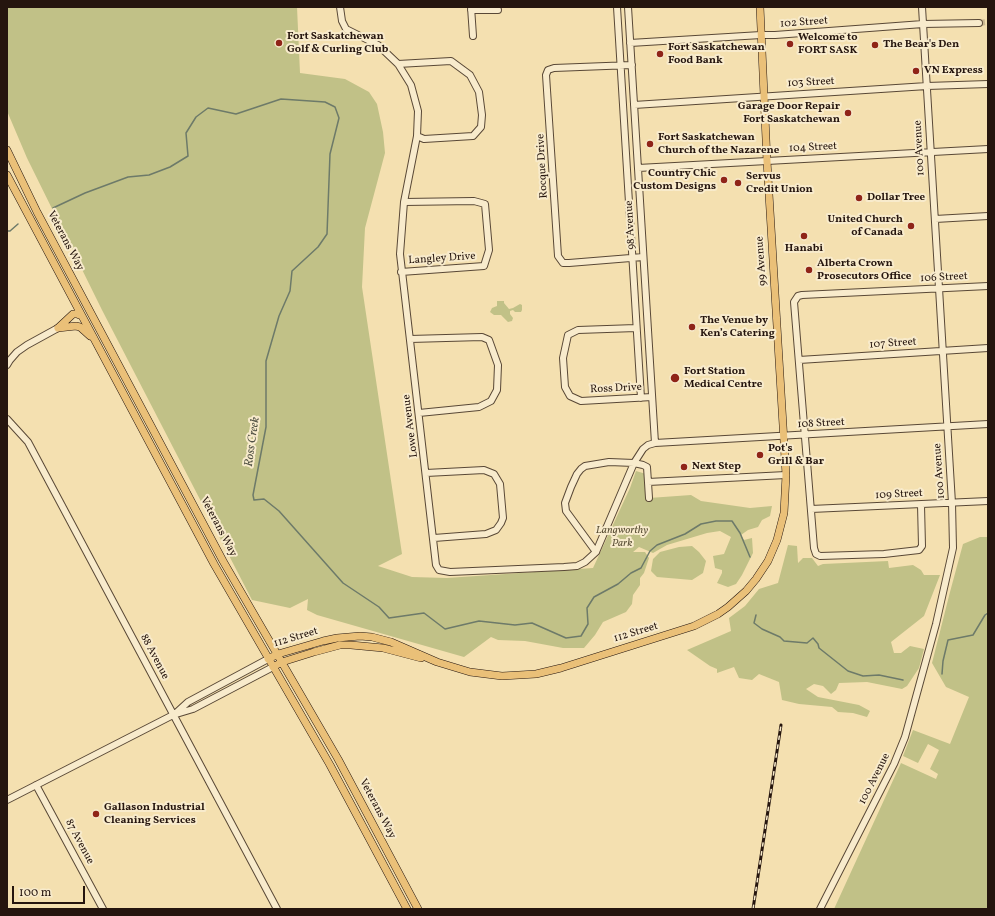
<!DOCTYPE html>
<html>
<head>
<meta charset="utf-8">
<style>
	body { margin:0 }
	#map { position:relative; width:995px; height:916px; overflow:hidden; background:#f4e0b0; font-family:Vollkorn,serif }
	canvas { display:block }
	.frame { position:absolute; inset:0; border:8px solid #25150e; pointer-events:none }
	.scale { position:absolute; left:12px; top:886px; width:73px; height:18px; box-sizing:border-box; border:2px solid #25150e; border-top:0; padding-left:5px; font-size:12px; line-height:14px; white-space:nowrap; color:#25150e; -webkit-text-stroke:3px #f8ebcc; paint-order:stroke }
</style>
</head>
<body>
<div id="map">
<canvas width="995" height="916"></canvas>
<div class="frame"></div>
<div class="scale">100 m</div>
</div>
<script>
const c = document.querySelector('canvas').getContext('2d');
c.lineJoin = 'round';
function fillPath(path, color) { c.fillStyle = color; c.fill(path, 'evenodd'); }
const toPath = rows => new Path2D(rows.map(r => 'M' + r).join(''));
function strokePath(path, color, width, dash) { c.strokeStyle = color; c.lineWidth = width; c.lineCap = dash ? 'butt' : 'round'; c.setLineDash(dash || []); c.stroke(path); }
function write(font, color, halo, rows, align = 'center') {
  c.font = font + ' Vollkorn,serif'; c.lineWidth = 4; c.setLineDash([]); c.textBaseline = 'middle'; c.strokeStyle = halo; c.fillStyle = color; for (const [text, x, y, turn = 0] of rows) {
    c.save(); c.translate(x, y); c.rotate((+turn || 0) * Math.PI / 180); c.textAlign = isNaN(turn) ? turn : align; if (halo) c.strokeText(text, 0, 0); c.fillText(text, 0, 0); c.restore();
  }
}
fillPath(toPath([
	[7,7,297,7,300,73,345,79,369,92,377,104,383,132,385,153,365,228,362,287,402,554,378,566,412,577,447,578,593,568,630,488,636,471,646,474,649,498,691,495,701,501,750,508,772,506,770,516,762,520,758,527,748,530,741,535,744,540,752,538,753,553,742,575,736,584,728,587,717,583,722,573,722,570,715,568,713,556,724,554,731,537,720,531,707,533,667,545,653,553,639,547,633,552,645,552,649,558,644,573,640,578,640,585,633,595,632,604,626,612,603,622,595,635,584,648,563,648,525,641,498,640,491,637,464,657,317,615,307,610,308,599,290,608,252,600,102,310,27,158,7,111],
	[497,301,504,301,504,303,509,309,513,308,520,304,522,305,522,310,521,312,515,312,513,310,510,311,510,314,513,318,512,321,508,322,501,315,494,315,490,312,492,308,497,306],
	[980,537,988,537,988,909,834,909,901,763,936,779,938,774,930,769,939,750,928,744,918,763,903,756,913,730,950,744,969,697,946,687,932,663,950,592,963,544],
	[788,545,797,546,798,563,803,558,812,558,818,566,823,564,888,561,889,568,913,565,921,570,924,575,940,575,924,616,891,642,894,653,901,653,910,646,924,649,919,668,907,686,902,689,867,682,839,683,836,690,831,694,823,686,814,684,806,689,818,697,859,705,870,711,867,717,853,713,838,712,832,707,799,704,782,700,779,682,759,674,752,680,739,678,734,667,717,673,717,669,710,666,687,650,731,631,729,618,745,606,759,589,778,583],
	[692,546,699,552,706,561,703,573,692,580,657,577,651,571,653,559,660,552,679,547]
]), '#c1c187');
strokePath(toPath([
	[53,208,85,193,128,177,149,175,170,167,188,156,186,133,196,117,208,108,236,114,281,99,325,102,335,107,339,118,330,154,327,234,318,247,292,271,290,291,279,316,266,361,266,427,253,495,254,500,264,499,279,511,343,583,379,607,389,618,424,613,445,629,479,621,515,625,532,623,566,638,581,636,588,624,587,608,594,597,618,584,631,573,641,568,650,551,657,545,685,534,701,524,716,521,732,521,740,533,750,557],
	[7,231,10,231,18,224],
	[756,615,754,623,762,629,780,637,784,641,807,643,813,638,818,644,819,648,848,671,863,676,879,675,903,680],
	[942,674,943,661,948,640,973,635,985,615,988,613]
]), '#6d7a69', 1.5);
strokePath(toPath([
	[979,23,988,22]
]), '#cbb790', 6, [6, 3]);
const minor = toPath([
	[340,7,342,21,346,29,378,45,398,64,411,85,418,111,417,136,404,202,400,254,436,565,439,570,450,572,564,567,577,566,585,562,596,552,634,463,643,449,648,445,655,443,988,424],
	[471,7,473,36],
	[617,7,641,398],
	[628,7,655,443],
	[471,10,498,10],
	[630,43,761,35,775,35,923,24,979,23],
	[398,64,451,61,470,75,479,92,482,115,481,127,473,136,424,139,417,136],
	[632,65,554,68,548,70,546,75,558,256,563,263,569,263,643,257],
	[634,105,927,86,988,84],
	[638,168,988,149],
	[935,219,988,216],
	[401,272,484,266,489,250,485,204,474,201,404,202],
	[636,328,578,330,568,335,563,358,565,387,570,396,581,401,652,397],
	[410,339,482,337,489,340,498,365,497,390,491,401,479,407,419,413],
	[799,360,988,348],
	[7,365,10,360,17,352,27,345,58,328],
	[7,419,28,442,277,909],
	[426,473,484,470,494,474,500,484,503,518,501,523,496,530,486,534,434,538],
	[648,482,786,475],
	[921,505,922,546,919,550,884,554,820,556,816,554,814,548,794,302,798,296,802,295,988,286],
	[811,509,988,501],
	[596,552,566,511,565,503,571,487,577,474,581,469,585,466,609,462,634,463,643,465,647,467,649,498],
	[176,713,188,702,268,659],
	[36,785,103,909],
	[7,800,173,715,193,709,273,667],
	[820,909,894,764,905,737,936,624,953,548,952,503,922,7]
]);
const major = toPath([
	[7,150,37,212,223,561,338,759,418,909],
	[7,175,214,564,330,765,407,909],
	[58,328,76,326,80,327,90,336],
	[58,328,73,314,77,314,82,316],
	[268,659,278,654,323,641,337,638,360,636,372,637,391,642,437,662,470,672,502,676,536,674,561,668,694,626,718,614,728,607,746,591,756,579,768,561,777,540,784,513,786,475,767,161,760,7],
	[273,667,282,662,314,652,340,645,351,645,383,648,421,658]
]);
strokePath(minor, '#594836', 8);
strokePath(major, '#25150e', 8);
strokePath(minor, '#f8ebcc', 6);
strokePath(major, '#eac078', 7);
const rail = toPath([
	[753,909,781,725]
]);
strokePath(rail, '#25150e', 3);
strokePath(rail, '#f8ebcc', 1.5, [4.5]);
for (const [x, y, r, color] of [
	[279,43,4,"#8f2418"],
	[790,44,4,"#8f2418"],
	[875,45,4,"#8f2418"],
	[660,54,4,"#8f2418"],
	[916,71,4,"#8f2418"],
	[848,113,4,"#8f2418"],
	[650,144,4,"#8f2418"],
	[724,180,4,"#8f2418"],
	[738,183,4,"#8f2418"],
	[859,198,4,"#8f2418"],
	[911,226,4,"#8f2418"],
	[804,236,4,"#8f2418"],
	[809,270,4,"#8f2418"],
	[692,327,4,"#8f2418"],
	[675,378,5,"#8f2418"],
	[760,455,4,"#8f2418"],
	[684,467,4,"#8f2418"],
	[96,814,4,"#8f2418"]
]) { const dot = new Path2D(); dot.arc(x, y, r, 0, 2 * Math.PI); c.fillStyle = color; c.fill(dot); strokePath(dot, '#f8ebcc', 1.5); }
write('11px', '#25150e', '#f8ebcc', [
	["102 Street",804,23,-4],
	["103 Street",811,83,-3],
	["104 Street",813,148,-3],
	["100 Avenue",920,148,-93],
	["Rocque Drive",543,166,-93],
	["98 Avenue",631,225,-93],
	["Veterans Way",65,241,62],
	["Langley Drive",442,259,-4],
	["99 Avenue",762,261,-94],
	["106 Street",944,278,-3],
	["107 Street",893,344,-4],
	["Ross Drive",616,389,-3],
	["108 Street",821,424,-3],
	["Lowe Avenue",411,426,-97],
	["100 Avenue",940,471,-94],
	["109 Street",899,495,-3],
	["Veterans Way",218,527,62],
	["112 Street",636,633,-17],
	["112 Street",296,638,-17],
	["88 Avenue",154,657,62],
	["100 Avenue",875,779,-63],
	["Veterans Way",377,809,62],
	["87 Avenue",79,842,62]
]);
write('bold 11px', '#25150e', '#f8ebcc', [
	["Fort Saskatchewan",287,37],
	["Golf & Curling Club",287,50],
	["Welcome to",798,38],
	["FORT SASK",798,51],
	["The Bear's Den",883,45],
	["Fort Saskatchewan",668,48],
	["Food Bank",668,61],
	["VN Express",924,71],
	["Garage Door Repair",840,107,"right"],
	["Fort Saskatchewan",840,120,"right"],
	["Fort Saskatchewan",658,138],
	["Church of the Nazarene",658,151],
	["Country Chic",716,174,"right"],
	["Custom Designs",716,187,"right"],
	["Servus",746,177],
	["Credit Union",746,190],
	["Dollar Tree",867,198],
	["United Church",903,220,"right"],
	["of Canada",903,233,"right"],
	["Hanabi",804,249,"center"],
	["Alberta Crown",817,264],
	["Prosecutors Office",817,277],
	["The Venue by",700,321],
	["Ken’s Catering",700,334],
	["Fort Station",684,372],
	["Medical Centre",684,385],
	["Pot's",768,449],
	["Grill & Bar",768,462],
	["Next Step",692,467],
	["Gallason Industrial",104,808],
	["Cleaning Services",104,821]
], 'left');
write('italic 11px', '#5c5138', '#f8ebcc', [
	["Langworthy",622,531],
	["Park",622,544]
]);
write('italic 12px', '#4f5043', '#f8ebcc', [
	["Ross Creek",253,442,-82]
]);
</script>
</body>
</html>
